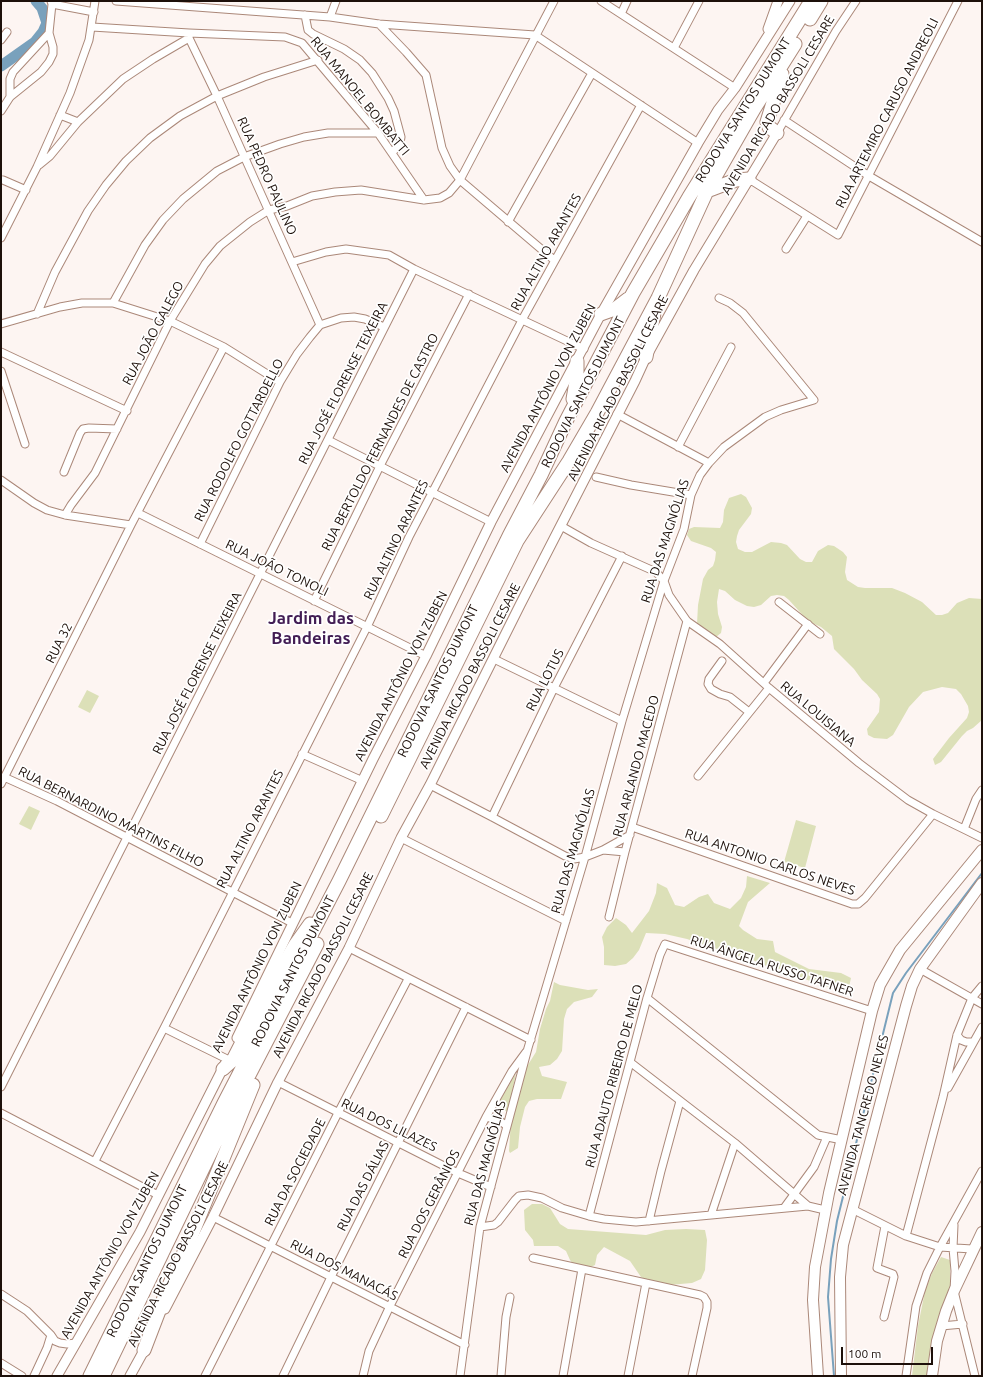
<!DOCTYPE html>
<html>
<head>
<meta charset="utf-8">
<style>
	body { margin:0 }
	#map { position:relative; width:983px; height:1377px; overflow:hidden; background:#fdf5f2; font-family:Ubuntu,sans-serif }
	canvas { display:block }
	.frame { position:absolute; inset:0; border:2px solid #1d100a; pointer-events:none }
	.scale { position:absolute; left:841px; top:1347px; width:92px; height:18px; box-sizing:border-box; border:2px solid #1d100a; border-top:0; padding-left:5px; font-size:12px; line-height:14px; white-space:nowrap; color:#1d100a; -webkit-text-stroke:3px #fff; paint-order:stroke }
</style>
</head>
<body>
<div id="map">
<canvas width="983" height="1377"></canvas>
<div class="frame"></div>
<div class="scale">100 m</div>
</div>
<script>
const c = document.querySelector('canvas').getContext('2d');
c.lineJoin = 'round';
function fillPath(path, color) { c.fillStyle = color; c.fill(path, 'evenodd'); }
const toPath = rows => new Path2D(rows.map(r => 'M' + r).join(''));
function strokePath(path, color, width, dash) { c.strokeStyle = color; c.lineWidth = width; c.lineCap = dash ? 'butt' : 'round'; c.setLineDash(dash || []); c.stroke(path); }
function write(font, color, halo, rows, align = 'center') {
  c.font = font + ' Ubuntu,sans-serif'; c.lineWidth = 3.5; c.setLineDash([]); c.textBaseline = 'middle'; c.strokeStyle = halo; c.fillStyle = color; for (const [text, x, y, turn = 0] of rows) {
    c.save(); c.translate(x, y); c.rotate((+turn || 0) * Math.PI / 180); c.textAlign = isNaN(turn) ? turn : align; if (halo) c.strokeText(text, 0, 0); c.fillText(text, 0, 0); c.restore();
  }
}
fillPath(toPath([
	[741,494,746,497,752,508,751,514,739,530,737,536,736,542,738,549,745,552,752,552,771,542,781,543,787,545,800,559,806,562,812,562,818,551,828,545,834,546,843,552,847,557,845,572,847,580,858,587,865,588,892,588,905,593,922,602,936,615,942,615,948,613,957,603,969,598,982,599,982,720,973,728,967,731,962,736,941,762,935,765,933,759,949,738,967,718,969,712,968,706,961,694,956,689,942,687,923,692,909,707,893,735,887,739,874,738,868,735,867,729,879,712,880,699,877,694,862,680,854,669,834,649,832,636,821,627,808,621,789,600,784,596,777,595,771,596,761,605,754,607,747,606,735,600,725,591,719,589,717,602,718,614,722,627,721,633,716,637,697,624,698,605,703,579,708,570,713,566,715,560,716,552,711,548,691,541,687,535,689,529,694,527,720,528,723,522,724,510,729,498],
	[87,690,99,696,90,713,78,707],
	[29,806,40,811,31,830,19,824],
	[796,820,816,826,805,868,784,862],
	[747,876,770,883,748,902,739,926,743,930,757,939,773,941,775,952,809,969,841,973,851,978,849,987,839,989,829,987,810,981,783,970,763,965,753,960,734,955,726,951,717,949,687,939,665,934,646,933,639,950,633,958,626,964,615,966,604,965,604,947,602,937,607,927,616,918,626,925,632,933,649,911,656,893,657,883,667,888,675,905,684,907,699,897,708,894,714,903,730,909,741,898,746,887],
	[554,982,560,985,588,990,598,989,592,997,574,1002,567,1009,564,1019,562,1051,557,1059,550,1065,539,1067,542,1076,567,1082,561,1099,537,1099,529,1101,525,1107,520,1127,518,1148,510,1153,509,1151,511,1120,526,1068,536,1052,540,1029,546,1009,550,1001],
	[516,1073,508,1112,496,1107],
	[532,1204,542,1204,550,1208,560,1224,568,1229,646,1235,665,1230,686,1229,705,1230,707,1240,705,1270,701,1279,692,1283,669,1285,649,1281,641,1277,630,1261,604,1247,597,1255,595,1265,586,1269,576,1268,570,1260,566,1251,558,1246,534,1246,533,1240,525,1230,524,1210],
	[941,1257,950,1260,950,1296,928,1376,912,1376,918,1326,925,1291,932,1273]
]), '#dce0b8');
strokePath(toPath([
	[834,1376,828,1297,831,1259,837,1221,893,993,906,973,982,873]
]), '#79a1bc', 2);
strokePath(toPath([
	[1,66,35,42,43,32,47,23,42,8,36,1]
]), '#79a1bc', 11);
const minor = toPath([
	[116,1,330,17,379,24,535,35,698,143],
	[601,1,735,88],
	[52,4,94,12],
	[621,14,627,1],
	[305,15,308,30,313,34,344,49,360,60,372,73,388,98,394,111,401,137,400,143,392,153],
	[330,17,336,1],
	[379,24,406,52,426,75,442,148,450,166,460,180,554,260],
	[92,27,189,33,285,37,302,43,378,133,424,200],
	[189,38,217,96,320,325],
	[1,40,7,32],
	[674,48,699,1],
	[10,97,10,79,13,72,49,33],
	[1,111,10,97,41,72,49,62,53,54,53,47,49,33,52,4,51,1],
	[60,115,78,122],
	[784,120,869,176,982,242],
	[777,133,836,31,856,1],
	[39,165,50,156,78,122,123,79,153,59,189,38,189,35],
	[749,179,838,235,958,1],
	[3,180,26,190],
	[508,222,592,73],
	[1,238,37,167,70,93,89,40,95,1],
	[786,249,807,216],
	[292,262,326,252,346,249,389,255,414,269,584,349],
	[113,303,145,245,163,220,183,199,217,171,244,157,280,144,304,137,328,133,378,133],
	[37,314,55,272,88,211,106,185,126,161,150,138,180,116,217,96,264,77,318,60],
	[1,324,60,307,82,303,113,303,170,321,224,347,280,382],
	[1,352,127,411],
	[1,371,25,444],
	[617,414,709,463],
	[328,440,491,522],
	[678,447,731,347],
	[64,472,80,433,83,429,89,428,117,429],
	[596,477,631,485,691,495],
	[1,480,34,503,47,510,65,515,131,525],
	[138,513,426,656],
	[65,515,71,505,95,473,170,321,205,264,220,246,250,222,269,210,287,206,312,196,335,192,361,190,424,200,440,198,449,193,460,180,554,1],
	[561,526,591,543,656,572,664,581,669,595,687,621,720,644,769,688,859,763,908,800,933,814,982,838],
	[200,544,280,382,297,354,310,337,320,325,341,318,354,317,365,319,384,327],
	[314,601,380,466,469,294],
	[779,602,820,634],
	[494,659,622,721],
	[722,661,709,679,708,684,711,689,720,694,730,697,749,712],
	[764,683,808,624],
	[302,754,363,781],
	[698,776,769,688],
	[4,777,57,801,292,923],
	[1,784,131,525,224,347],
	[430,785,492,817,565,856,574,859,585,857,603,850,630,835],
	[492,817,554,688,622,556],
	[632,827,852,904,858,904,865,898,933,814],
	[964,829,976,799,982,790],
	[401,838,566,921],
	[603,850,625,852],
	[609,917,625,852,687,621],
	[349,948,531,1040],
	[920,969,982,1004],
	[647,998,818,1135,842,1140],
	[164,1028,227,1059],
	[957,1035,961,1040,966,1042,973,1042],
	[630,1062,735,1143,808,1206],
	[278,1082,458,1173,491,1187],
	[1,1087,414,269],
	[948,1088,982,1027],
	[1,1113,158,1195],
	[486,1117,500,1121,507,1126],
	[95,1161,164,1028,367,627,409,537,522,320,641,105],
	[784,1208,814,1167,827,1137],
	[852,1209,906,1236,940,1247,972,1249],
	[711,1215,735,1143],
	[589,1216,647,998,660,955,665,944,872,1011],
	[213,1217,465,1345],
	[649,1221,661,1171,680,1101],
	[954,1225,953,1248,955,1271,954,1291,975,1376],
	[480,1227,494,1225,498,1222,515,1200,519,1196,528,1195,542,1198,562,1208,589,1216,604,1219,636,1222,808,1206,825,1210],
	[906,1236,943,1097,957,1035,972,998,982,986],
	[533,1258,700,1295,704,1297,707,1302,707,1308,692,1376],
	[1,1294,27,1311,51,1335,47,1348,34,1376],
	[884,1317,894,1277,893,1274,877,1268,885,1226],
	[941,1326,963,1324],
	[51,1335,55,1341,60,1343,67,1344,76,1343],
	[1,1363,22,1376],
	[205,1376,338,1113,408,979],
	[283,1376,331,1277,466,1007],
	[363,1376,369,1351,390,1306,486,1117,512,1071,526,1052],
	[460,1376,480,1227,528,1048,585,857,622,721,664,581,684,529,691,495,700,475,709,463,724,447,765,417,781,410,814,400,743,313,730,303,719,298],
	[501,1376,506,1317,510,1297],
	[563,1376,582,1269],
	[628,1376,646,1283],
	[906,1376,916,1306,927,1273,940,1247,982,1171]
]);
const tertiary = toPath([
	[768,29,778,1],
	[237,1038,373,759,426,656,491,522,601,314,698,143,718,110,735,88,790,1],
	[165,1309,213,1217,278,1082,349,948,401,838,430,785,520,605,635,381,646,357,694,270,777,133],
	[57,1376,140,1232,225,1064],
	[130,1376,147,1345]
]);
const secondary = toPath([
	[818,1376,813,1300,815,1267,829,1193,872,1011,880,985,900,950,982,850],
	[841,1376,840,1277,843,1245,906,1006,912,986,920,969,982,883],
	[932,1376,937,1341,946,1311,954,1291,982,1232]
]);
const motorway = toPath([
	[810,19,821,1],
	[777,133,769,127,767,122,782,74],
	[707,191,736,180,749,179],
	[601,314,615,309,628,299],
	[646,357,654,313],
	[573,399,577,376,577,361],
	[381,816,517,541,569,461,597,413,658,298,707,191,754,109,795,44],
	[223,1069,233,1060,272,984,295,945,310,924],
	[144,1350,167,1290,191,1237,253,1085],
	[90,1376,224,1103,339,881,509,536,541,475,566,421,633,293,689,197,811,1],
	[103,1376,234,1104,317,944]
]);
strokePath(minor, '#ab8879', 9);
strokePath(tertiary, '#ab8879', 11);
strokePath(secondary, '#ab8879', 12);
strokePath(motorway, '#ab8879', 15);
strokePath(minor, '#fff', 7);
strokePath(tertiary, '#fff', 9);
strokePath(secondary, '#fff', 10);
strokePath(motorway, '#fff', 13);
write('13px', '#1d100a', '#fff', [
	["RUA MANOEL BOMBATTI",360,96,51],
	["AVENIDA RICADO BASSOLI CESARE",778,105,-59],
	["RODOVIA SANTOS DUMONT",743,110,-58],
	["RUA ARTEMIRO CARUSO ANDREOLI",887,113,-63],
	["RUA PEDRO PAULINO",267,176,66],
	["RUA ALTINO ARANTES",546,252,-61],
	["RUA JOÃO GALEGO",153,333,-62],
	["RUA JOSÉ FLORENSE TEIXEIRA",343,383,-63],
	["AVENIDA ANTÔNIO VON ZUBEN",548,388,-62],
	["AVENIDA RICADO BASSOLI CESARE",618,388,-63],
	["RODOVIA SANTOS DUMONT",583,392,-63],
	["RUA RODOLFO GOTTARDELLO",239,440,-63],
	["RUA BERTOLDO FERNANDES DE CASTRO",380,442,-63],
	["RUA ALTINO ARANTES",396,540,-64],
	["RUA DAS MAGNÓLIAS",665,541,-72],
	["RUA JOÃO TONOLI",277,568,26],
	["RUA 32",59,643,-63],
	["RUA JOSÉ FLORENSE TEIXEIRA",197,673,-63],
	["AVENIDA ANTÔNIO VON ZUBEN",401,676,-63],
	["AVENIDA RICADO BASSOLI CESARE",470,676,-63],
	["RUA LOTUS",545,680,-63],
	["RODOVIA SANTOS DUMONT",438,681,-64],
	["RUA LOUISIANA",818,714,40],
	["RUA ARLANDO MACEDO",636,766,-75],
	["RUA BERNARDINO MARTINS FILHO",111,817,27],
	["RUA ALTINO ARANTES",250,829,-63],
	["RUA DAS MAGNÓLIAS",573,851,-74],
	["RUA ANTONIO CARLOS NEVES",770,862,19],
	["AVENIDA RICADO BASSOLI CESARE",323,965,-63],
	["RUA ÂNGELA RUSSO TAFNER",772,966,18],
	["AVENIDA ANTÔNIO VON ZUBEN",257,967,-64],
	["RODOVIA SANTOS DUMONT",293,971,-63],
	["RUA ADAUTO RIBEIRO DE MELO",614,1076,-75],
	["AVENIDA TANCREDO NEVES",863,1115,-75],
	["RUA DOS LILAZES",389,1125,26],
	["RUA DAS MAGNÓLIAS",485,1163,-75],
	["RUA DA SOCIEDADE",295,1172,-63],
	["RUA DAS DÁLIAS",363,1186,-63],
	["RUA DOS GERÂNIOS",429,1204,-63],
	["AVENIDA RICADO BASSOLI CESARE",178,1254,-63],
	["AVENIDA ANTÔNIO VON ZUBEN",110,1255,-61],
	["RODOVIA SANTOS DUMONT",147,1261,-64],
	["RUA DOS MANACÁS",344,1270,27]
]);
write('bold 17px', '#421d54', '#fff', [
	["Jardim das",311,618],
	["Bandeiras",311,638]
]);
</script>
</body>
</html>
